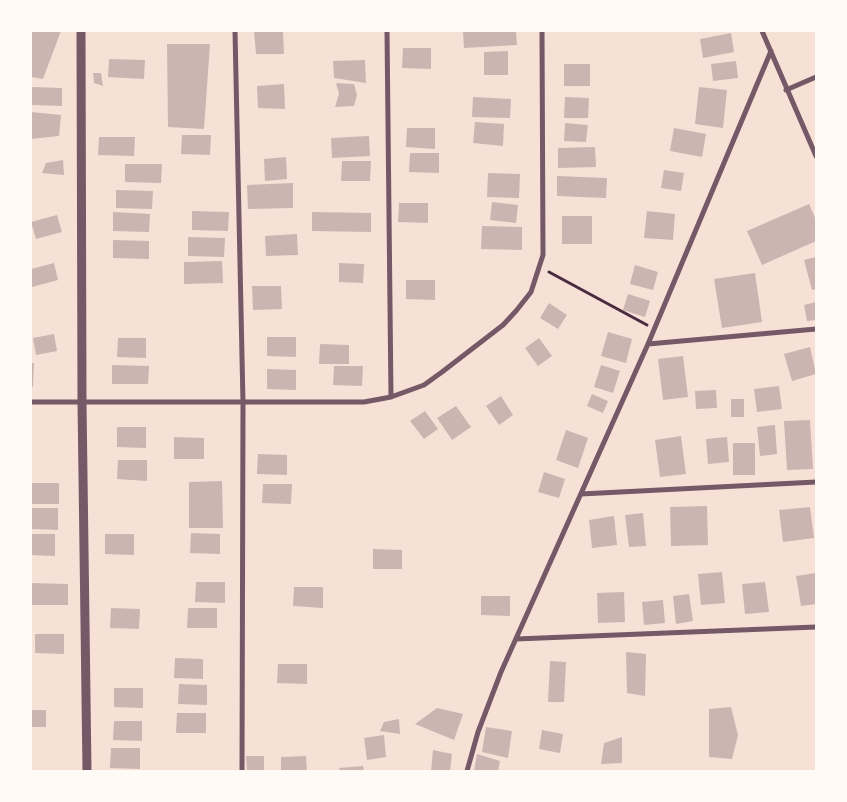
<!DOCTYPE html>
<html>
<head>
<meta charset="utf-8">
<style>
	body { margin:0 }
	#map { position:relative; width:847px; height:802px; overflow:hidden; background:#f7e1d7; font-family:Raleway,sans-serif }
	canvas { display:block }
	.frame { position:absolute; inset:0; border:32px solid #fffaf5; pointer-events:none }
</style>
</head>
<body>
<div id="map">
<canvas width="847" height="802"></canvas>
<div class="frame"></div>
</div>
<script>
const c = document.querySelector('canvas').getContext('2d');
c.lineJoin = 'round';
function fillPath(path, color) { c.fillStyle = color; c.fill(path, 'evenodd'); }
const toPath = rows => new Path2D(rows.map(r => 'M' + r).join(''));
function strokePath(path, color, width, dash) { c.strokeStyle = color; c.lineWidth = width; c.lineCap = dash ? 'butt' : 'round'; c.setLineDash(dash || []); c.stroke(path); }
fillPath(toPath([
	[31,31,61,31,43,79,31,77],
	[254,31,283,31,284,54,256,54],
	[463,31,516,31,517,45,464,48],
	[731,33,734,52,703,58,700,39],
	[167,44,210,44,204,129,168,127],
	[403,48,431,48,431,69,402,68],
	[508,51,508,75,484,75,484,52],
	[109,59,145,60,144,79,108,77],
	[365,60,366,83,334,78,333,61],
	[736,61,738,78,713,81,711,64],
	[564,64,590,64,590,86,564,86],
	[93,73,101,73,103,86,94,83],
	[336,83,354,84,357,95,354,106,335,107,339,94],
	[284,84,285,109,258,108,257,86],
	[31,87,62,88,62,106,31,105],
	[699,87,727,90,723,128,695,124],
	[473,97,511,99,510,118,472,117],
	[565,97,589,98,588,118,564,118],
	[31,112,61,115,59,136,31,139],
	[475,122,504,124,503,146,473,143],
	[565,123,588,125,586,142,564,141],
	[407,128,435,128,435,149,406,147],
	[674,128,706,134,702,157,670,151],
	[182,135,211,135,210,155,181,154],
	[369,136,370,156,332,158,331,138],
	[99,137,135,137,134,156,98,155],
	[595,147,596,167,558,168,558,148],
	[410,153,439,153,439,173,409,172],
	[286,157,287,179,265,181,264,159],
	[63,160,64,175,42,173,46,163],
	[342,161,371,161,370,181,341,181],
	[125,164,162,164,161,183,125,182],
	[664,170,684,173,681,191,661,188],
	[488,173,520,174,519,198,487,197],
	[557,176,607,178,606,198,557,196],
	[293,183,293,208,248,209,247,185],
	[116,190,153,191,152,209,116,208],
	[492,202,518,205,516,223,490,220],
	[399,203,428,203,428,223,398,222],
	[809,204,816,220,816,241,762,265,747,231],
	[192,211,229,212,228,231,192,230],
	[647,211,675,214,673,240,644,238],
	[113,212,150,214,149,232,113,231],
	[312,212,371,213,371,232,312,231],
	[57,215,62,232,36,239,31,222],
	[562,216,592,216,592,244,562,244],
	[482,226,522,227,522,250,481,249],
	[297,234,298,255,266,256,265,236],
	[188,237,225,238,224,257,188,256],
	[113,240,149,241,149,259,113,258],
	[816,257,816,289,812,290,804,260],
	[222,261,223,283,184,284,184,262],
	[54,263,58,280,32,287,31,269],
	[339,263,364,264,363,283,339,282],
	[635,265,658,272,653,290,630,284],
	[755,273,762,322,722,328,714,279],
	[406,280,435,280,435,300,406,299],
	[252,286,281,286,282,309,253,310],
	[628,294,650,301,645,317,623,310],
	[816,302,816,320,807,321,804,305],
	[549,303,567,315,558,329,540,318],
	[608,332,632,339,626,363,601,356],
	[54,334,57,351,36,355,33,338],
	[267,337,296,337,296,357,267,356],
	[118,338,146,338,146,358,117,357],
	[539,338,552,356,538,366,525,348],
	[320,344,349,345,349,364,319,364],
	[810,347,816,374,792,381,784,354],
	[683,356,688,397,663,400,658,359],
	[31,363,34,363,33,387,31,387],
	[112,365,149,366,148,384,112,384],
	[601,365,620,371,613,393,594,387],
	[334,366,363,366,362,386,333,385],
	[267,369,296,370,296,390,267,389],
	[779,386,782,409,757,412,754,389],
	[716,390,717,408,696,409,695,391],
	[592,394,608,401,603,413,587,406],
	[501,396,513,415,499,425,486,406],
	[731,399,744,399,744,417,731,417],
	[456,406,471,427,452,440,437,418],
	[425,411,438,429,424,439,410,421],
	[810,420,813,469,787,470,784,421],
	[775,425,777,454,760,456,757,427],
	[117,427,146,427,146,448,117,447],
	[566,430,588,438,578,468,556,460],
	[681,436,686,474,660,477,655,440],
	[174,437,204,438,204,459,174,459],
	[727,437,729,462,708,464,706,439],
	[733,443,755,443,755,475,733,475],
	[258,454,287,455,287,475,257,474],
	[118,460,147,460,147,481,117,479],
	[544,472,565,479,559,498,538,492],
	[222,481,223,528,189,528,189,482],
	[32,483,59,483,59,504,31,504],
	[263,484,292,484,291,504,262,503],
	[707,506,708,545,671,546,670,507],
	[810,507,814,538,783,542,779,510],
	[31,508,58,508,58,530,31,529],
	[643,513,646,546,629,547,625,515],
	[614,516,617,545,592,548,589,520],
	[191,533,220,534,220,554,190,553],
	[31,534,55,534,55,556,31,555],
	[105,534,134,534,134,555,105,554],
	[373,549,402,550,402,569,373,569],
	[722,572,725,603,701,605,698,574],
	[816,573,816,604,801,606,796,576],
	[196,582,225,582,225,603,195,602],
	[765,582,769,612,745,614,742,584],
	[31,583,68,584,68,605,31,605],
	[294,587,323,587,323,608,293,606],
	[624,592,625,622,598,623,597,593],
	[689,594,693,621,676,624,673,596],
	[481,596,510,596,510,616,481,615],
	[663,600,665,623,644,625,642,602],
	[111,608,140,609,139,629,110,628],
	[188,608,217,608,217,628,187,628],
	[35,634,64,634,64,654,35,653],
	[626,652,646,654,645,696,627,693],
	[175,658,203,659,203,679,174,678],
	[550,661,566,662,564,702,548,702],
	[278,664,307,664,307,684,277,683],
	[179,684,207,685,207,705,178,704],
	[114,688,143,688,143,708,114,707],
	[731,707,738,735,732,759,709,757,709,709],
	[437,708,463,714,454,740,415,724],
	[31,710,46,710,46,727,31,727],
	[177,713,206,713,206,733,176,733],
	[399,719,400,734,380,731,384,722],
	[114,721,142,721,142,741,113,740],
	[486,727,512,731,508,758,482,752],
	[542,730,563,734,560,753,539,749],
	[384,735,386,757,367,760,364,738],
	[622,737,622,763,601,764,604,743],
	[111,748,140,748,140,769,110,768],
	[433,750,452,754,450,771,431,771],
	[477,754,500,761,498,771,474,771],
	[246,756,264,756,264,771,247,771],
	[306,756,307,771,281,771,281,757],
	[363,766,364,771,340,771,339,768]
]), '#ccb4b1');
strokePath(toPath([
	[549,272,647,325]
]), '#4a2c40', 3);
strokePath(toPath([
	[235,31,243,403,242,771],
	[387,31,391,397],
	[762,31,816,156],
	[786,90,816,77],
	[648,344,816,329],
	[31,402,364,402,391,397,424,385,442,372,503,325,516,311,531,292,543,255,542,31],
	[581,494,816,482],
	[516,639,816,627],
	[467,771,478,732,501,672,648,344,771,51]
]), '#755966', 5);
strokePath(toPath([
	[81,31,82,402,87,771]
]), '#755966', 9);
</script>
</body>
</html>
